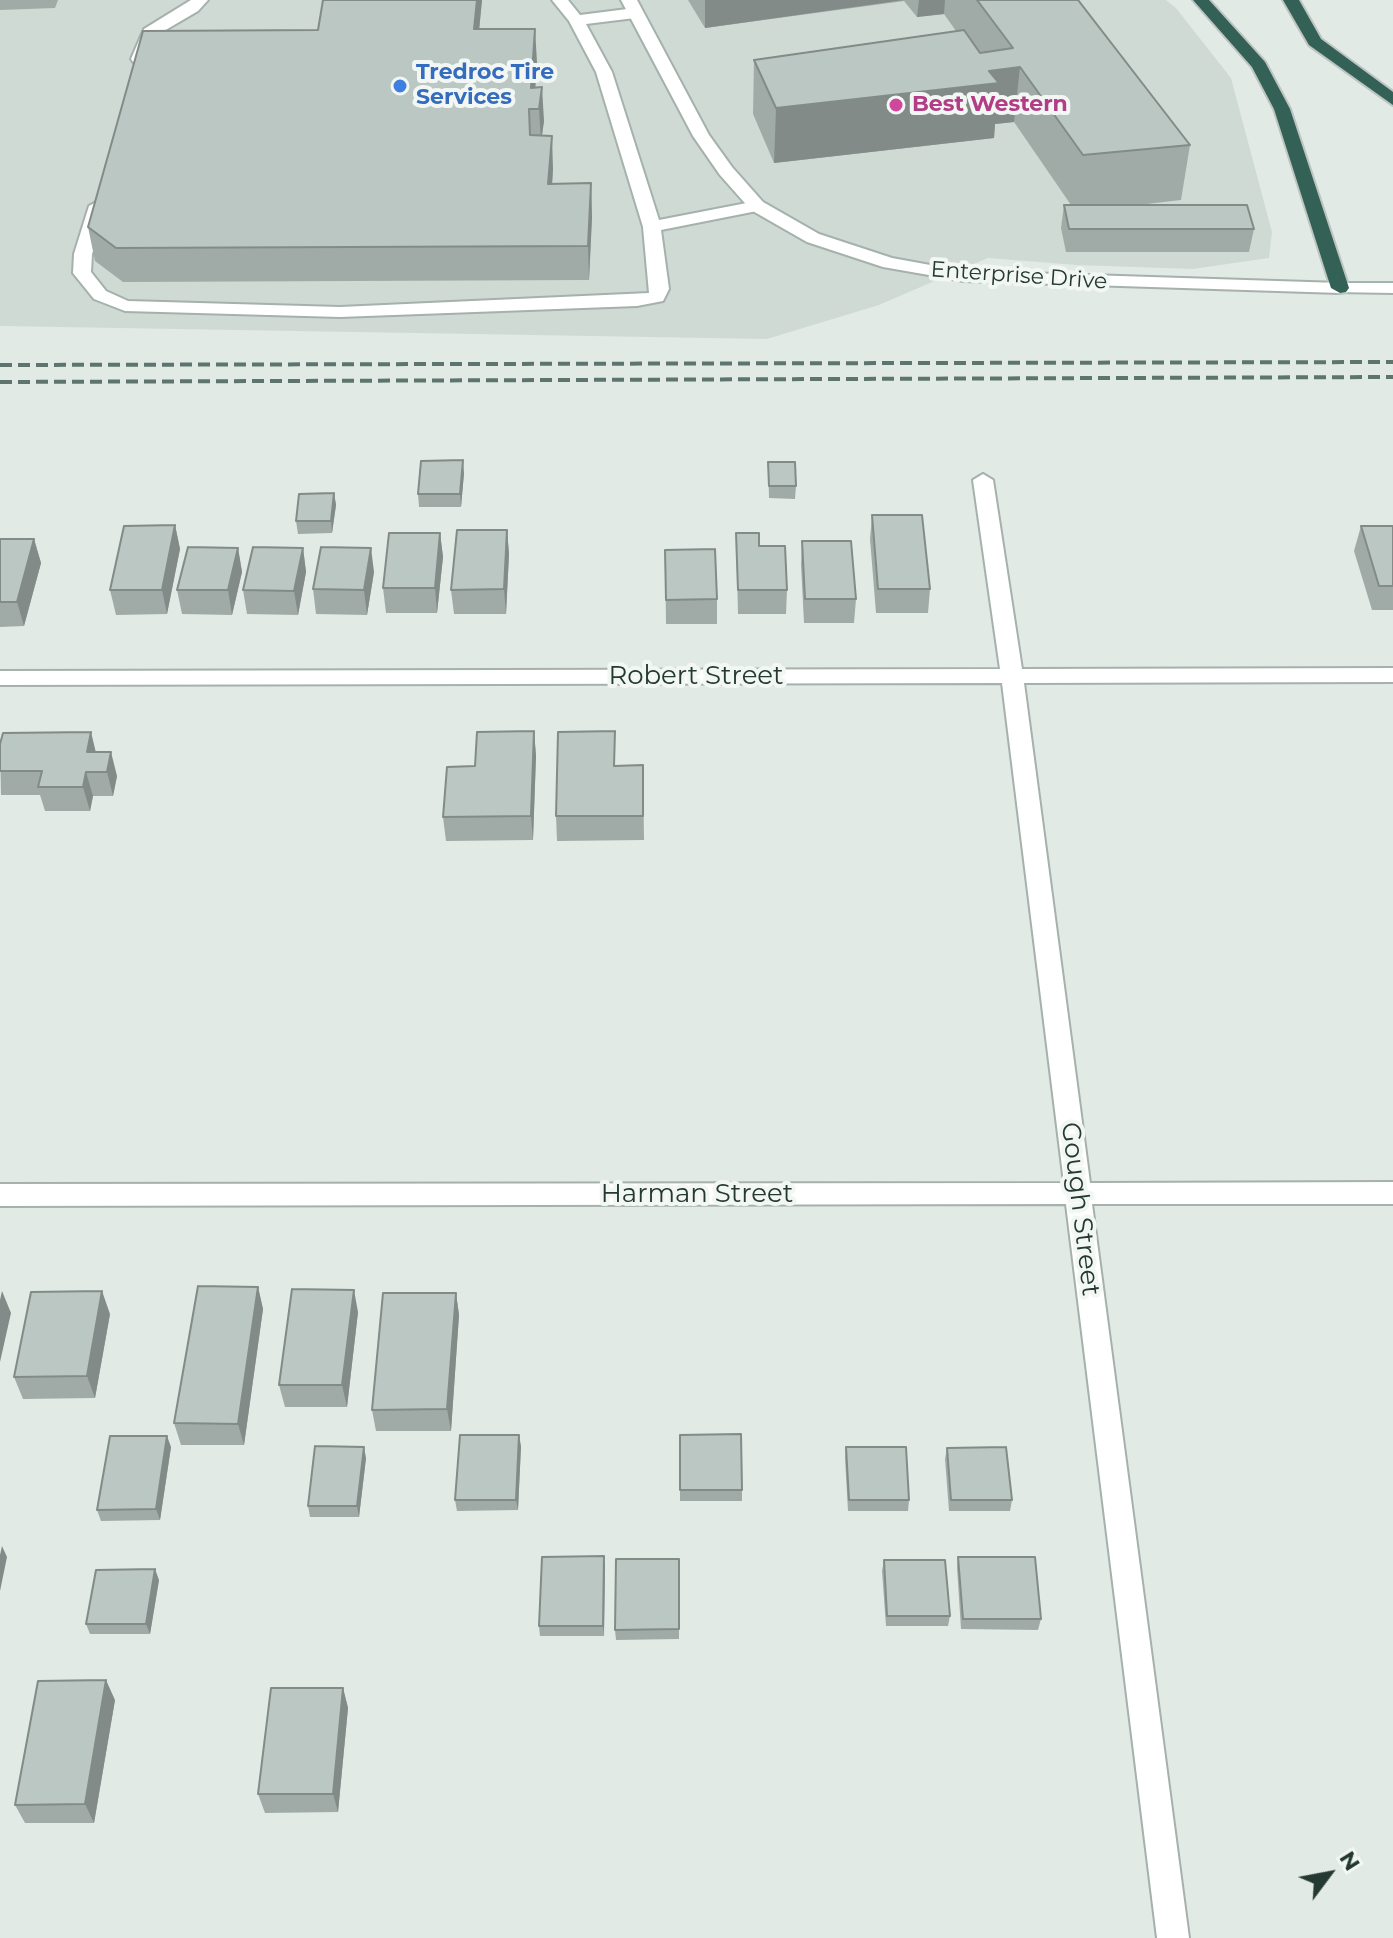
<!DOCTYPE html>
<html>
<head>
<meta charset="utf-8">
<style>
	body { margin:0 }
	#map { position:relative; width:1393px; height:1938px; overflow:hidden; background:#e2eae6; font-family:Montserrat,sans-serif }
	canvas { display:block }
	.north { position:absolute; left:1289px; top:1834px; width:80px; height:80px; -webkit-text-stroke:6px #f2f7f4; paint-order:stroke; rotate:58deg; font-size:22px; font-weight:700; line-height:32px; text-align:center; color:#243932 }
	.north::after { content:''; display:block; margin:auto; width:28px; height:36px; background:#243932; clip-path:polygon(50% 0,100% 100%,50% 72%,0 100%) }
</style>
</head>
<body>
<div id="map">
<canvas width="1393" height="1938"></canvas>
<div class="north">N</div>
</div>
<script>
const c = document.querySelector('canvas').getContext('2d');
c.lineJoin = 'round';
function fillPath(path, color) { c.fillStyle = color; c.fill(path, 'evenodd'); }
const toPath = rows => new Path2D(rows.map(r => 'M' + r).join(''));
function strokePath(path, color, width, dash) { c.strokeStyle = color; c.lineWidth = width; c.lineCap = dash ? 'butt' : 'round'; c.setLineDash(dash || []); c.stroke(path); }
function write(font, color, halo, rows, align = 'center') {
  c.font = font + ' Montserrat,sans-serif'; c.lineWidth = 8; c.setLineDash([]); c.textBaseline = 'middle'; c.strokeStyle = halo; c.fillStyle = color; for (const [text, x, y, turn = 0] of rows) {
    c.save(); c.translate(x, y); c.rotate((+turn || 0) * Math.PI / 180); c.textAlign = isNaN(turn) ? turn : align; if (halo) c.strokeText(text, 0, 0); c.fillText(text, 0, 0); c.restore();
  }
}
fillPath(toPath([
	[0,0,1166,0,1176,8,1231,78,1272,232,1269,258,1193,269,1076,265,988,258,879,305,767,339,0,326]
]), '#d0dad5');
const lane = toPath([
	[191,0,208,0,198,11,157,35,145,62,133,62,131,59,144,29,191,0],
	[552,0,568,0,580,15,635,8,643,13,635,18,586,24,612,72,659,220,757,201,766,206,757,211,661,230,669,289,663,301,637,306,340,317,125,311,94,299,73,273,74,254,89,206,98,201,107,206,92,254,91,272,106,291,128,301,340,307,649,293,643,227,596,72,569,21,552,0]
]);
const street = toPath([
	[621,0,637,0,709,135,732,167,763,202,819,234,892,258,963,271,1340,283,1349,288,1340,293,963,281,883,267,807,242,751,210,720,175,693,136,621,0],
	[983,474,993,480,1022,669,1393,668,1393,682,1024,683,1090,1183,1393,1182,1393,1204,1092,1204,1189,1938,1157,1938,1066,1204,0,1206,0,1184,1064,1183,1002,683,0,685,0,671,1000,669,973,480,983,474]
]);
const secondary = toPath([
	[1340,283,1393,283,1393,293,1334,292,1331,288,1340,283]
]);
const highway = toPath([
	[1193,0,1209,0,1265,62,1290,109,1349,288,1346,292,1340,293,1331,288,1274,109,1252,67,1193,0],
	[1283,0,1299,0,1321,39,1393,92,1393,105,1309,45,1283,0]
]);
strokePath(lane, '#a5b1ac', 4);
strokePath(street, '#a5b1ac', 4);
strokePath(secondary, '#a2b4ad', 4);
strokePath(highway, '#bdc4c2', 4);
fillPath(lane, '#fff');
fillPath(street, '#fff');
fillPath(secondary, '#fff');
fillPath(highway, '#336156');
strokePath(toPath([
	[0,365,1393,362],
	[0,382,1393,377]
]), '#5e746e', 4, [12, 6]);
fillPath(toPath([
	[0,0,58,0,55,8,0,10],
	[323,0,482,0,479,29,537,62,535,87,544,121,542,135,553,169,552,184,591,183,592,217,589,280,123,282,95,261,88,227,318,30],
	[688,0,1078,0,1190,145,1181,200,1138,205,1254,229,1249,252,1066,252,1061,228,1064,205,1071,205,1014,122,995,124,994,138,774,163,753,114,754,60,956,31,944,14,917,17,904,1,705,28],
	[768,462,796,486,795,499,769,498],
	[464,473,461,507,419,507,418,494],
	[334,493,336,505,332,533,298,534,296,521],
	[872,515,930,589,928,613,876,613,870,539],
	[175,525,180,549,167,614,116,615,110,590],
	[1361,526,1393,526,1393,610,1372,610,1354,551],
	[507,530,509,554,506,614,454,614,451,590],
	[440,533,443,557,437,613,386,613,383,588],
	[736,533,759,546,787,590,786,614,738,614],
	[0,539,34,539,41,563,24,626,0,627],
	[802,541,856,599,854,623,804,623,801,565],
	[238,548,242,572,232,615,182,614,177,590],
	[303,548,306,572,298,615,247,614,243,590],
	[665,550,717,599,717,624,666,624],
	[374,572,367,615,316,614,313,589],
	[534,731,536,756,533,840,446,841,443,817,475,766],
	[0,744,96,752,117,776,113,796,93,796,90,811,45,811,40,795,1,795],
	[643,765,644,840,557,841,556,816,616,766],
	[258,1287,263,1309,244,1445,181,1445,174,1423],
	[456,1293,459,1315,451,1431,376,1431,372,1410],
	[358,1312,347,1407,285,1407,279,1385],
	[110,1314,95,1398,23,1399,14,1377],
	[680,1435,742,1490,742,1501,680,1501],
	[521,1446,518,1510,457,1511,455,1500],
	[171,1447,160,1520,101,1521,97,1510],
	[846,1447,909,1500,908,1511,848,1511,845,1458],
	[947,1448,1012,1500,1010,1511,949,1511,945,1459],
	[366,1458,359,1517,310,1517,308,1506],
	[604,1556,604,1636,540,1636,539,1626],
	[958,1557,1041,1619,1038,1630,961,1629,957,1567],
	[679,1559,679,1639,616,1640,615,1630],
	[884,1560,950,1616,948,1626,886,1626,882,1571],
	[159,1580,150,1634,90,1634,86,1624],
	[343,1688,348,1708,338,1812,265,1813,258,1794],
	[115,1700,94,1823,25,1823,15,1805]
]), '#a0aba7');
fillPath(toPath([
	[477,0,482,0,476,62,474,29],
	[705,0,904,0,705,28],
	[919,0,945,0,944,14,917,17],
	[535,29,537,62,534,109,531,88],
	[1020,67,1014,122,995,124,994,138,774,163,776,108,989,71],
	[542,87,544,121,541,142,539,109],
	[552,136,553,169,550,217,548,184],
	[591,183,592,217,589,280,588,246],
	[463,460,464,473,461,507,460,494],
	[334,493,336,505,332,533,331,521],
	[175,525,180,549,167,614,162,590],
	[507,530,509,554,506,614,504,589],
	[440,533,443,557,437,613,435,588],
	[34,539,41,563,24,626,17,602],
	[238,548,242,572,232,615,228,590],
	[303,548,306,572,298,615,294,591],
	[371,548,374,572,367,615,364,590],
	[534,731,536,756,533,840,531,816],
	[91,732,97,757,87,752],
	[111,752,117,776,113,796,107,772],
	[86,772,93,796,90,811,83,787],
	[258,1287,263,1309,244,1445,238,1424],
	[354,1290,358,1312,347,1407,342,1385],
	[2,1291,11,1313,0,1362,0,1300],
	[102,1291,110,1314,95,1398,87,1376],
	[456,1293,459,1315,451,1431,447,1409],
	[519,1435,521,1446,518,1510,516,1500],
	[167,1436,171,1447,160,1520,156,1509],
	[364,1447,366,1458,359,1517,357,1506],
	[2,1546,7,1557,0,1591,0,1555],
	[604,1556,605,1567,604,1636,603,1626],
	[155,1569,159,1580,150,1634,146,1624],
	[106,1680,115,1700,94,1823,85,1804],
	[343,1688,348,1708,338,1812,333,1794]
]), '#828b88');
const building = toPath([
	[323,0,477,0,474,29,535,29,531,88,542,87,539,109,529,109,530,135,552,136,548,184,591,183,588,246,116,248,88,227,143,31,318,30,323,0],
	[977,0,1078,0,1190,145,1083,155,1020,67,989,71,999,83,776,108,754,60,964,30,980,53,1013,48,977,0],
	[1064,205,1247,205,1254,229,1069,229,1064,205],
	[463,460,460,494,418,494,421,461,463,460],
	[768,462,795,462,796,486,769,486,768,462],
	[334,493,331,521,296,521,299,494,334,493],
	[872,515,922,515,930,589,878,589,872,515],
	[175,525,162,590,110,590,124,526,175,525],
	[1361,526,1393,526,1393,586,1379,586,1361,526],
	[457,530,507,530,504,589,451,590,457,530],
	[389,533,440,533,435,588,383,588,389,533],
	[736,533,759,533,759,546,785,546,787,590,738,590,736,533],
	[0,539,34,539,17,602,0,602,0,539],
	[802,541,851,541,856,599,805,599,802,541],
	[188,547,238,548,228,590,177,590,188,547],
	[253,547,303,548,294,591,243,590,253,547],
	[321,547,371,548,364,590,313,589,321,547],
	[715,549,717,599,666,600,665,550,715,549],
	[534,731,531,816,443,817,447,767,475,766,477,732,534,731],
	[615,731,614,766,643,765,643,816,556,816,558,732,615,731],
	[91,732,87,752,111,752,107,772,86,772,83,787,38,787,42,771,0,771,0,744,3,733,91,732],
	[198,1286,258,1287,238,1424,174,1423,198,1286],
	[292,1289,354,1290,342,1385,279,1385,292,1289],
	[102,1291,87,1376,14,1377,31,1292,102,1291],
	[383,1293,456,1293,447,1409,372,1410,383,1293],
	[741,1434,742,1490,680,1490,680,1435,741,1434],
	[460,1435,519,1435,516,1500,455,1500,460,1435],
	[110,1436,167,1436,156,1509,97,1510,110,1436],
	[315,1446,364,1447,357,1506,308,1506,315,1446],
	[846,1447,906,1447,909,1500,849,1500,846,1447],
	[1006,1447,1012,1500,951,1500,947,1448,1006,1447],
	[604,1556,603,1626,539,1626,542,1557,604,1556],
	[958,1557,1035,1557,1041,1619,963,1619,958,1557],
	[616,1559,679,1559,679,1629,615,1630,616,1559],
	[884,1560,945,1560,950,1616,887,1616,884,1560],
	[155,1569,146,1624,86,1624,96,1570,155,1569],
	[106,1680,85,1804,15,1805,38,1681,106,1680],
	[271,1688,343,1688,333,1794,258,1794,271,1688]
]);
fillPath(building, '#bac7c2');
strokePath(building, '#828b88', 2);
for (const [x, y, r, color] of [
	[400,86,8,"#3f7fe0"],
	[896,105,8,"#d1479c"]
]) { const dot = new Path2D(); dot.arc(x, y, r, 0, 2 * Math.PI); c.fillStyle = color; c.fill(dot); strokePath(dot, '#f2f7f4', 3); }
write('bold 22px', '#366cbe', '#f2f7f4', [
	["Tredroc Tire",416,73],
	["Services",416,98]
], 'left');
write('bold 22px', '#b23c85', '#f2f7f4', [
	["Best Western",912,105]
], 'left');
write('22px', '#243932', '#f2f7f4', [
	["Enterprise Drive",1019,276,4]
]);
write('26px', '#243932', '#f2f7f4', [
	["Robert Street",696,676],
	["Harman Street",697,1194],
	["Gough Street",1080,1209,83]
]);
</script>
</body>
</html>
